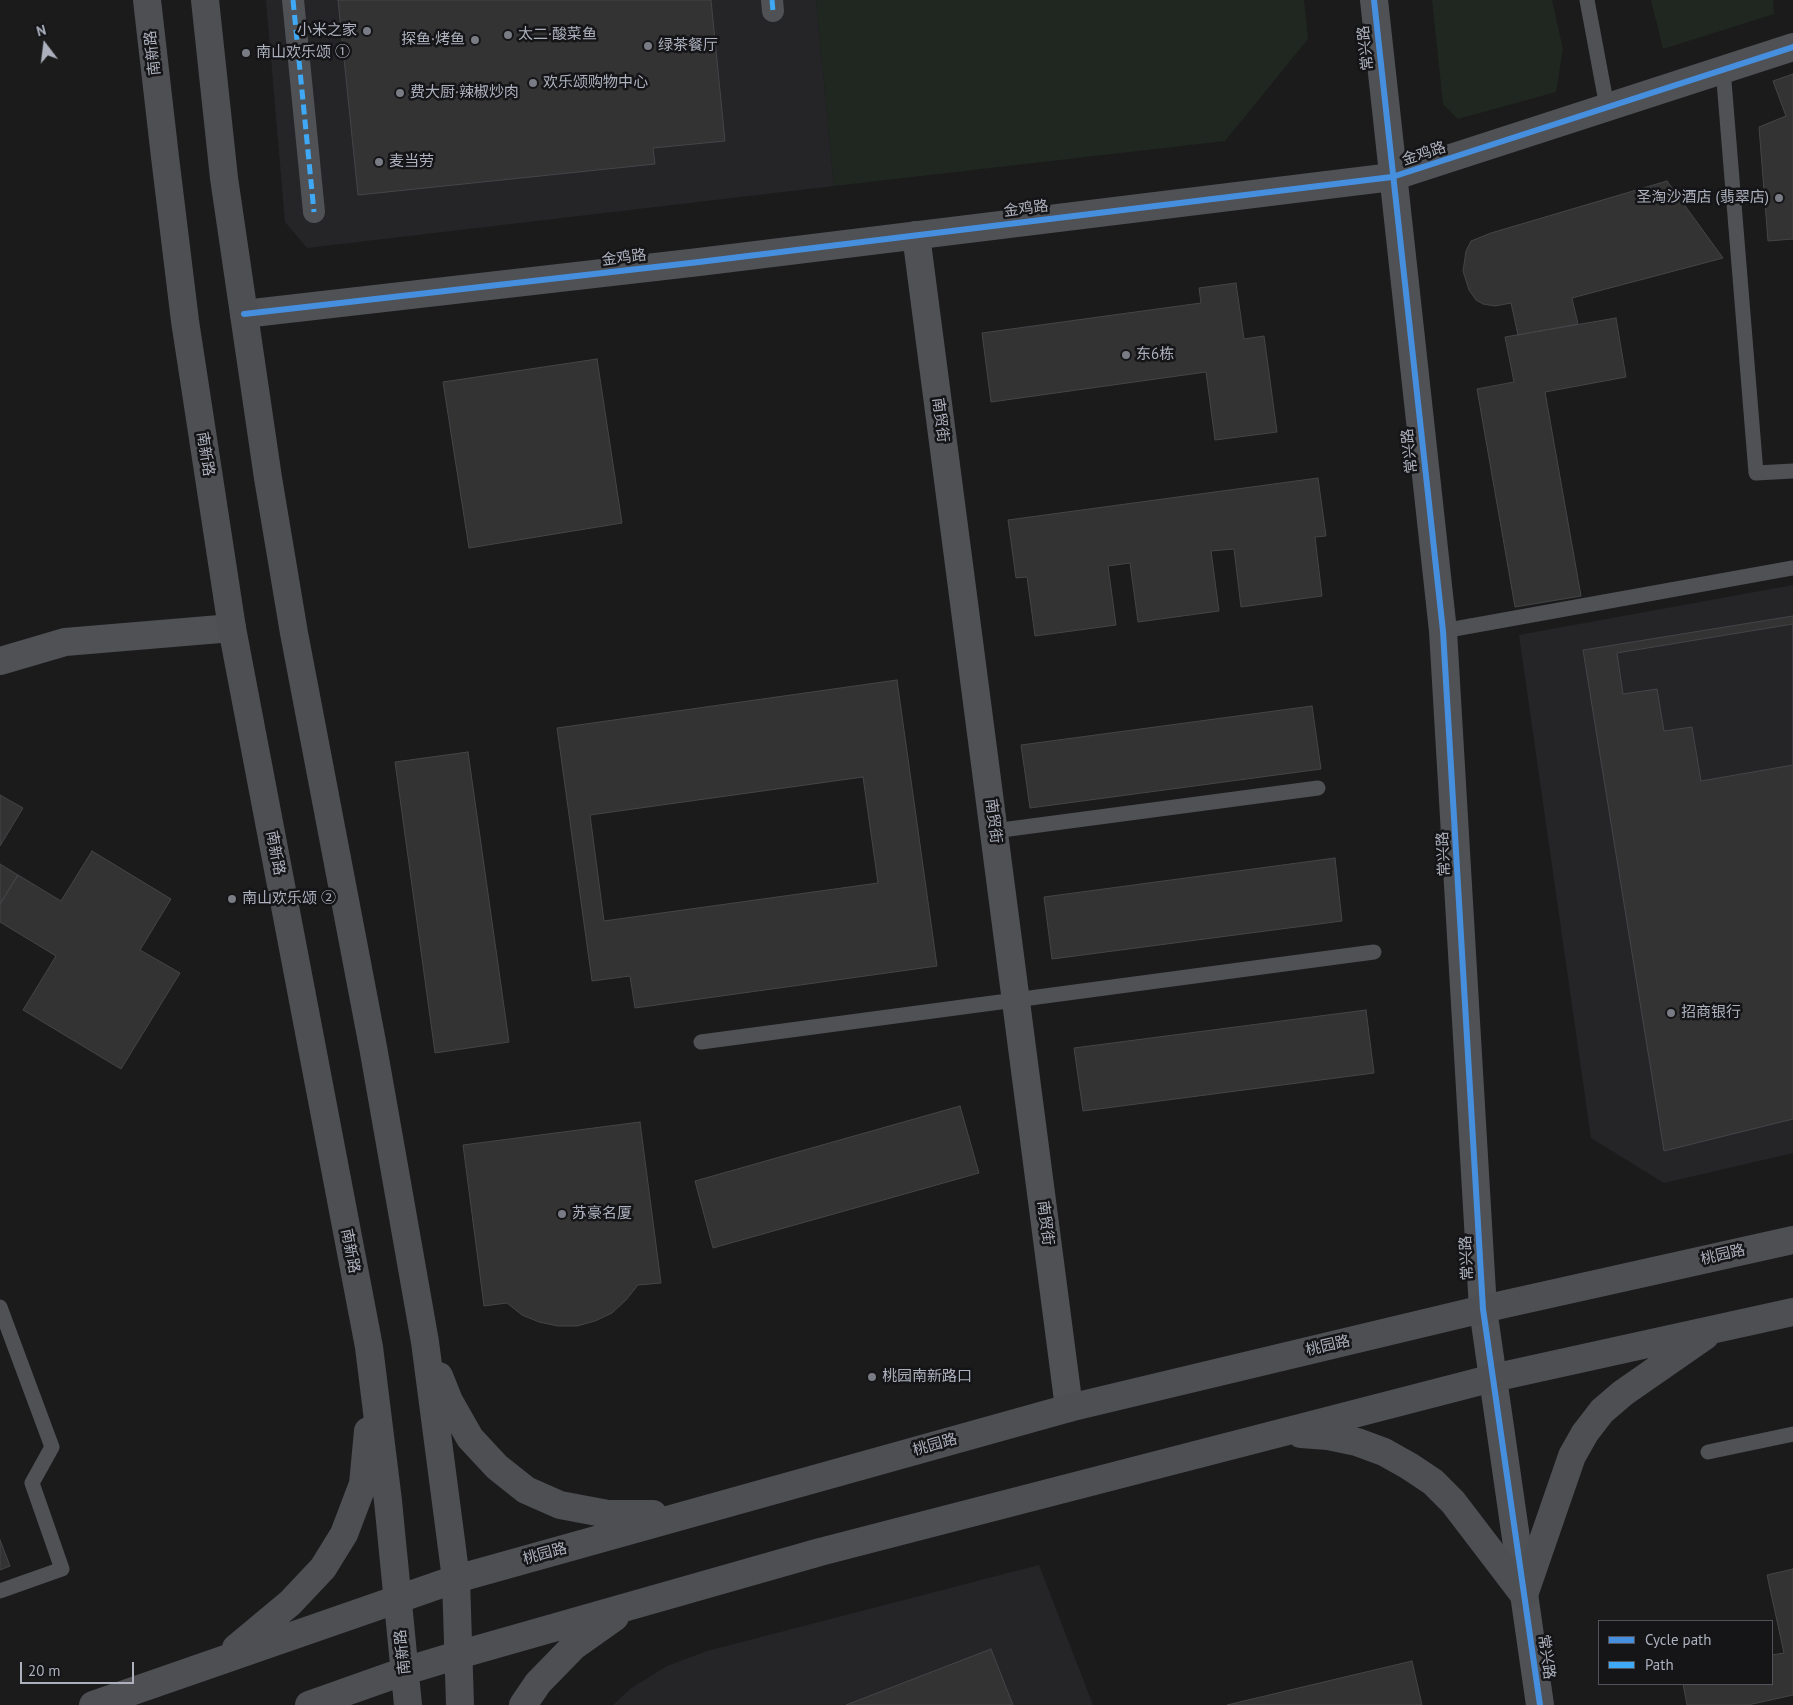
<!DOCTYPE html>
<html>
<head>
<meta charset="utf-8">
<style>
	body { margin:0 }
	#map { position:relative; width:1793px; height:1705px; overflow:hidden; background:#1b1b1c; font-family:"PT Sans",sans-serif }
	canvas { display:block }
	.legend { position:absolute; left:1598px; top:1620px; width:175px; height:65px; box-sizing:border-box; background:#151518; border:1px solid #51535a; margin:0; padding:6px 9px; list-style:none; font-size:15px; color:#acb1bd }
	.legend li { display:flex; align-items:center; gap:10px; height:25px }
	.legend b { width:25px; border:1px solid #51535a }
	.north { position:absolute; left:20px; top:20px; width:50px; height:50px; -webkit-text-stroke:4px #151518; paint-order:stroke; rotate:345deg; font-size:14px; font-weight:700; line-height:20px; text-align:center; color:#acb1bd }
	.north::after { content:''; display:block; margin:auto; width:18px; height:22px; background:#acb1bd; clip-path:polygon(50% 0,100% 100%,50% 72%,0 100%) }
	.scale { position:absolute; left:20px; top:1662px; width:114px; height:22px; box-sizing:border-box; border:2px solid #acb1bd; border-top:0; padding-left:6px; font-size:15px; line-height:18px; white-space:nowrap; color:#acb1bd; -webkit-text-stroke:4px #151518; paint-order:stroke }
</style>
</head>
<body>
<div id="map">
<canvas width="1793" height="1705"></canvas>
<ul class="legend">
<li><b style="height:6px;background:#468fdf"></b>Cycle path</li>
<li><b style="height:6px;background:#3fa9f5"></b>Path</li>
</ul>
<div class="north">N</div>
<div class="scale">20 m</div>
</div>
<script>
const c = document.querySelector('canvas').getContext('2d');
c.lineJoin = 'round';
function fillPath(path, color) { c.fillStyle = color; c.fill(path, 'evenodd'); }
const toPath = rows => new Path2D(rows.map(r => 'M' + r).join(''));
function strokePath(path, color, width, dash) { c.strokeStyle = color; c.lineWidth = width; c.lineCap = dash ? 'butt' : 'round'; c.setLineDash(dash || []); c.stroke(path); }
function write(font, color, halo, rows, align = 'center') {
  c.font = font + ' "PT Sans","Noto Sans SC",sans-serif'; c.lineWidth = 5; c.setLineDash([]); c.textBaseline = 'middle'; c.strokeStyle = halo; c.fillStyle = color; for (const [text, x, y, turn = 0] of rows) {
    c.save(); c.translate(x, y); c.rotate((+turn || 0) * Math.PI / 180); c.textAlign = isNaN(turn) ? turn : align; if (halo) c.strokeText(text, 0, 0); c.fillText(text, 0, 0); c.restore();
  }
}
fillPath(toPath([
	[266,0,816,0,834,186,307,248,285,222],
	[1793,585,1793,1153,1664,1183,1591,1138,1519,635],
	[1039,1565,1093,1705,613,1705,630,1689,667,1666,707,1651]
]), '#252528');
fillPath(toPath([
	[816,0,1304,0,1308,39,1225,141,834,186],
	[1432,0,1552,0,1563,49,1556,92,1458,119,1443,104],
	[1651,0,1773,0,1774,14,1663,49]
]), '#1f2720');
const building = toPath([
	[338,0,711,0,725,141,653,148,655,164,358,195,338,0],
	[1793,74,1793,239,1768,241,1759,127,1786,116,1773,81,1793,74],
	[1667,181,1723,258,1572,298,1578,324,1518,335,1511,303,1495,306,1483,304,1476,300,1469,290,1463,271,1466,251,1471,241,1491,233,1667,181],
	[1236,283,1244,339,1264,336,1277,432,1215,440,1206,372,991,402,982,333,1201,303,1199,288,1236,283],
	[1616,318,1626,377,1545,392,1581,596,1515,607,1477,389,1514,382,1505,337,1616,318],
	[597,359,622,523,469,548,443,382,597,359],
	[1318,478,1326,536,1315,537,1322,596,1241,607,1234,549,1211,551,1219,611,1138,622,1130,563,1108,566,1116,625,1035,636,1027,577,1016,578,1008,520,1318,478],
	[1793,616,1793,1119,1664,1151,1583,650,1793,616],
	[1793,624,1793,765,1701,781,1692,727,1664,731,1657,689,1623,694,1617,653,1793,624],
	[897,680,937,966,635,1008,630,976,592,981,557,728,897,680],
	[863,777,878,883,604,921,590,815,863,777],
	[1312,706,1321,769,1030,808,1021,745,1312,706],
	[468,752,509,1042,435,1053,395,762,468,752],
	[0,795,23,808,0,846,0,795],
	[92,851,171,899,140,950,180,973,121,1069,23,1010,56,956,0,922,0,904,18,875,61,901,92,851],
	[1335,858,1342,921,1052,959,1044,897,1335,858],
	[0,864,18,875,0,904,0,864],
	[1366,1010,1374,1073,1083,1111,1074,1048,1366,1010],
	[960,1106,979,1173,713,1248,695,1181,960,1106],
	[640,1122,661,1283,638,1285,626,1300,612,1313,595,1321,577,1326,558,1326,539,1322,522,1315,507,1303,484,1306,463,1145,640,1122],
	[0,1540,10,1566,0,1570,0,1540],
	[1793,1569,1793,1695,1748,1705,1687,1705,1683,1684,1772,1684,1772,1655,1784,1653,1767,1575,1793,1569],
	[991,1649,1013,1705,846,1705,991,1649],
	[1412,1661,1422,1705,1227,1705,1412,1661]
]);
fillPath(building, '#333334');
strokePath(building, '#444548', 1);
strokePath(toPath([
	[1587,0,1607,107],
	[1723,69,1756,473,1793,471],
	[1443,631,1793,568],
	[994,831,1318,788],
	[701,1042,1374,952],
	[0,1307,52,1447,32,1483,62,1569,0,1591],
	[1708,1452,1793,1434]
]), '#4f5155', 15);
strokePath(toPath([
	[293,0,314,212],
	[772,0,773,11]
]), '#4f5155', 22);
strokePath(toPath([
	[916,235,1069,1408],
	[244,314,699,262,1392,177,1793,47],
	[0,661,65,642,232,628]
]), '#4f5155', 28);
strokePath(toPath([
	[1374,0,1443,631,1483,1309,1540,1705]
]), '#4f5155', 28);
strokePath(toPath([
	[147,0,165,157,185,321,232,628,369,1347,388,1501,408,1705],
	[205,0,224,178,268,478,294,633,373,1047,425,1342,456,1579,460,1705],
	[439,1376,449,1401,470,1438,497,1467,526,1490,560,1505,608,1514,653,1514],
	[1301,1434,1328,1436,1357,1442,1384,1452,1409,1466,1433,1482,1453,1502,1524,1595],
	[1524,1595,1572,1456,1585,1433,1602,1411,1623,1393,1705,1336],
	[236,1648,290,1603,323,1568,344,1534,363,1484,368,1431],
	[93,1705,456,1579,1069,1408,1483,1309,1793,1240],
	[309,1705,405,1671,458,1655,820,1552,1493,1378,1793,1312],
	[523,1705,538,1683,574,1646,615,1617]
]), '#4e4f53', 28);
strokePath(toPath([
	[293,0,314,212],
	[772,0,773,11]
]), '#3fa9f5', 5, [10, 5]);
strokePath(toPath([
	[1374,0,1443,631,1483,1309,1540,1705],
	[244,314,699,262,1392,177,1793,47]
]), '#468fdf', 6);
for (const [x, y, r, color] of [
	[367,31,5,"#797c85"],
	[508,35,5,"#797c85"],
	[475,40,5,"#797c85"],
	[648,46,5,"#797c85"],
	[246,53,5,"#797c85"],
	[533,83,5,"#797c85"],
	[400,93,5,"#797c85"],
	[379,162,5,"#797c85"],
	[1779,198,5,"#797c85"],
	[1126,355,5,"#797c85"],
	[232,899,5,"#797c85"],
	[1671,1013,5,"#797c85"],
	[562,1214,5,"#797c85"],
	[872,1377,5,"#797c85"]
]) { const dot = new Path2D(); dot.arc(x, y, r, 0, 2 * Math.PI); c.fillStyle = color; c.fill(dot); strokePath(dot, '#151518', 2); }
write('15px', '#acb1bd', '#151518', [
	["小米之家",357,31,"right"],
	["太二·酸菜鱼",518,35],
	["探鱼·烤鱼",465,40,"right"],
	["绿茶餐厅",658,46],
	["南山欢乐颂 ①",256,53],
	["欢乐颂购物中心",543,83],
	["费大厨·辣椒炒肉",410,93],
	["麦当劳",389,162],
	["圣淘沙酒店 (翡翠店)",1769,198,"right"],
	["东6栋",1136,355],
	["南山欢乐颂 ②",242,899],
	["招商银行",1681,1013],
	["苏豪名厦",572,1214],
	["桃园南新路口",882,1377]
], 'left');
write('15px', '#acb1bd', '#151518', [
	["常兴路",1366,48,-96],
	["南新路",153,53,-96],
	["金鸡路",1424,154,-18],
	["金鸡路",1026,209,-7],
	["金鸡路",624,258,-7],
	["南贸街",940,420,83],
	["常兴路",1410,451,-96],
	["南新路",205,454,81],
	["南贸街",993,821,83],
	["南新路",275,853,79],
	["常兴路",1444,854,-93],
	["南贸街",1045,1223,83],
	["南新路",350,1251,79],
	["桃园路",1723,1255,-13],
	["常兴路",1467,1258,-93],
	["桃园路",1328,1346,-13],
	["桃园路",935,1445,-16],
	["桃园路",545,1554,-15],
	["南新路",403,1652,-96],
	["常兴路",1546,1657,82]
]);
</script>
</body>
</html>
